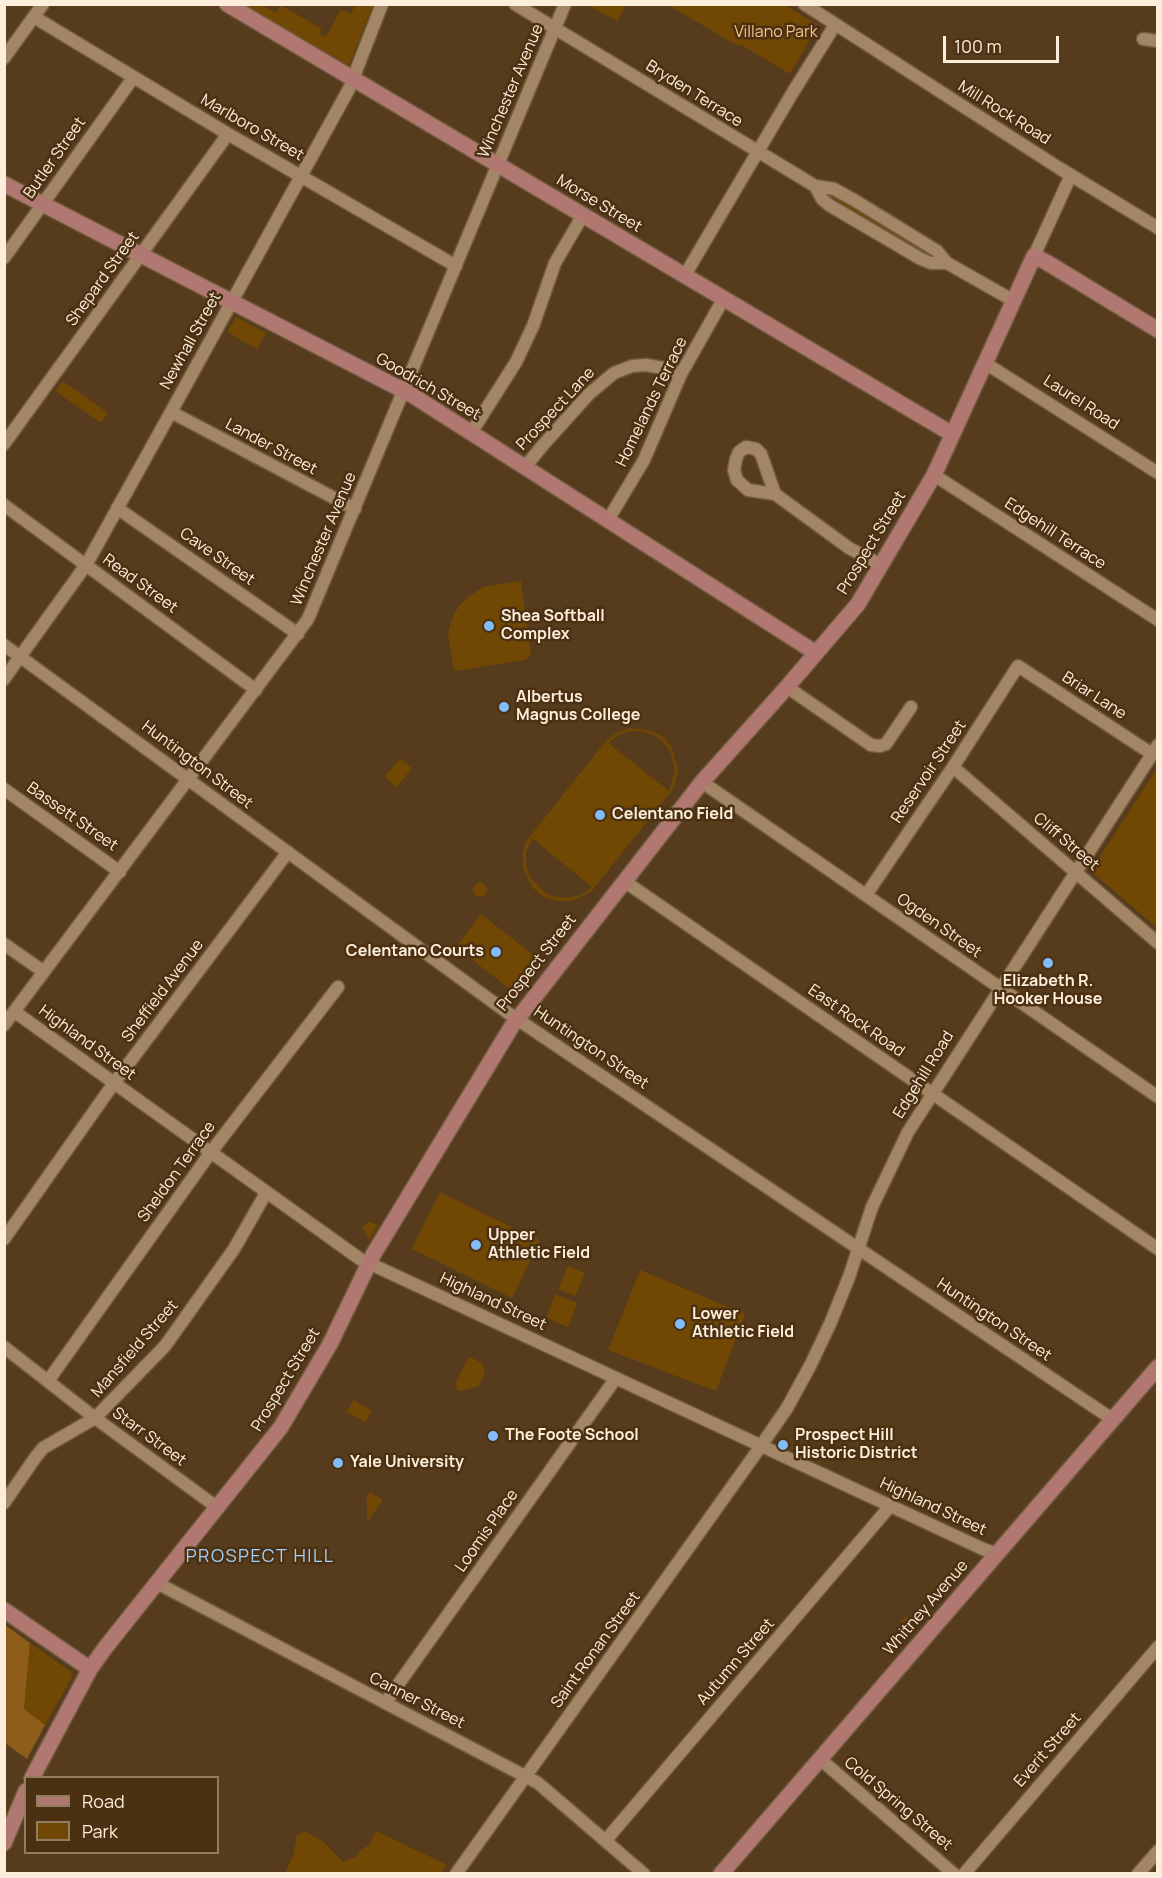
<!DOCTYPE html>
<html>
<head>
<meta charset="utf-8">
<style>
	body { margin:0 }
	#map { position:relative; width:1162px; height:1878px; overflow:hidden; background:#563c1c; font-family:Manrope,sans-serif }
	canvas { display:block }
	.frame { position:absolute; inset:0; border:6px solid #fdeddb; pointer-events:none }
	.legend { position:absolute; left:24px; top:1776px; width:195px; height:78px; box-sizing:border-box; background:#4b3111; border:2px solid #927c62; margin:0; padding:8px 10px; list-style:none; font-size:18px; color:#fdeddb }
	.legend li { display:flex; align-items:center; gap:12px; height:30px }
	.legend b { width:30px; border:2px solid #927c62 }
	.scale { position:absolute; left:943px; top:36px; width:116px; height:27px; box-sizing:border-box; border:3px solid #fdeddb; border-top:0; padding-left:8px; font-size:18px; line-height:21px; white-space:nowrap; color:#fdeddb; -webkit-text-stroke:4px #4b3111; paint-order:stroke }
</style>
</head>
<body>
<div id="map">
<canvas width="1162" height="1878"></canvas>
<div class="frame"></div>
<ul class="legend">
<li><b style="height:8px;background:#b07871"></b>Road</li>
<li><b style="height:16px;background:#714704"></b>Park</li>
</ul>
<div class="scale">100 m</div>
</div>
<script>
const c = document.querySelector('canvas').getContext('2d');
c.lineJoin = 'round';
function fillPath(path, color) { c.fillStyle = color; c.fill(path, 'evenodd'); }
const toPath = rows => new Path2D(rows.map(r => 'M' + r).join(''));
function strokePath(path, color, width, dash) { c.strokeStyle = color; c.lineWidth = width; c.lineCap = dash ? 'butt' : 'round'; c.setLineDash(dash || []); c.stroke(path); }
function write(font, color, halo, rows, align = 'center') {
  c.font = font + ' Manrope,sans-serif'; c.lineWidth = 5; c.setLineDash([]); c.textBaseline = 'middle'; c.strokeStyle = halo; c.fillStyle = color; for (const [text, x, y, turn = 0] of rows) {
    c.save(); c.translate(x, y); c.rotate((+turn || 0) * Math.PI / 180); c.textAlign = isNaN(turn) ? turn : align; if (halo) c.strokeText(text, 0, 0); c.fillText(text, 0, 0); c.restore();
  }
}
fillPath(toPath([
	[242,5,262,5,276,13,281,5,284,5,284,7,322,29,319,33,326,37,341,9,351,14,355,5,373,5,349,65,346,64],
	[588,5,626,5,617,21],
	[668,5,785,5,818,25,790,74,740,44,738,46],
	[831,193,934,255,934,257,931,259,828,199,828,194],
	[236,317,266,333,257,349,227,332],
	[63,381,108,413,101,423,55,391],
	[521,581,531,653,526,660,454,671,448,633,452,618,459,606,468,597,483,587],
	[631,728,654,732,664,738,672,748,678,771,673,789,591,892,571,901,559,901,544,897,533,888,523,868,523,851,527,840,606,741,618,732],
	[630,731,639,731,654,735,661,740,670,751,675,770,669,791,608,743,620,734],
	[532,839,533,839,592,887,581,895,566,898,551,896,543,891,531,879,526,865,526,852],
	[400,758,412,768,397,787,385,777],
	[1157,768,1158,928,1157,928,1091,871],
	'473 890a7 7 0 1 1 14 0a7 7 0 1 1-14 0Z',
	[481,914,536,957,511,990,456,947],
	[440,1192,540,1241,512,1298,412,1249],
	[369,1222,378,1225,369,1240,363,1229,363,1226],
	[568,1266,585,1273,575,1296,558,1289],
	[640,1270,745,1314,716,1391,608,1350],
	[555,1294,577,1303,568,1327,546,1318],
	[470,1357,482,1363,485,1372,479,1386,461,1391,458,1390,455,1384,468,1358],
	[354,1400,372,1411,366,1422,346,1412],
	[370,1492,383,1500,367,1522,367,1500,365,1499],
	[906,1616,915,1624,906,1635,897,1627],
	[30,1643,70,1671,73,1675,45,1725,24,1710],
	[305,1831,324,1842,343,1862,357,1856,359,1851,369,1845,376,1831,447,1865,441,1873,285,1873,293,1856,297,1835]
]), '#714704');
fillPath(toPath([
	[5,1625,30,1643,24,1709,45,1725,27,1759,5,1743]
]), '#8d5d19');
const minor = toPath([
	[515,4,815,186,834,189,854,200,937,251,947,263,1014,301],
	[804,4,1059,168,1158,228],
	[34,17,228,134,456,266],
	[1143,39,1158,41],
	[4,58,43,4],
	[815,186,822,199,829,205,921,259,931,263,947,263],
	[1034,256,1071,175],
	[4,258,133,78],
	[685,275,793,92,835,25],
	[985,363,1158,473],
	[171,412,355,509],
	[471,433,516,362,533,326,555,263,583,215],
	[4,444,228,134],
	[746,447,756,449,761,454,775,494,748,490,737,480,734,470,736,459,739,452,746,447],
	[525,467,543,445,589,394,614,373,632,366,646,365,663,368,681,374],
	[934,475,1158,620],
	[775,494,849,548,881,565],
	[4,505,256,690],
	[117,508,298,634],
	[608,520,644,460,681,374,724,298],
	[4,645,508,1013,1112,1419],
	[4,679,86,565,171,412,349,89,382,4],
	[787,687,871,745,880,746,886,744,911,707],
	[953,767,1158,943],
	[702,782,1158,1097],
	[4,789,120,872],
	[624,881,1158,1249],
	[866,895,953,767,1018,666,1152,754],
	[4,944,44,972],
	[15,1012,360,1259,983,1549,997,1554],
	[4,1025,308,619,565,4],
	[4,1239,114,1083,288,852],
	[4,1347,95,1418,218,1508],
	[48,1381,211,1152,338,987],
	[4,1503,35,1458,43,1448,95,1418,165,1346,234,1249,266,1193],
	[157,1583,538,1783,644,1874],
	[385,1703,616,1378],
	[820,1759,954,1874],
	[606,1840,891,1505],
	[456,1874,756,1453,787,1408,810,1366,830,1324,849,1277,872,1207,908,1132,1158,745],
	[964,1874,1158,1647],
	[1138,1874,1158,1851]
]);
const major = toPath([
	[227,4,952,434],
	[4,184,412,395,816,653],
	[4,1610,90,1669],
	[32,1778,90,1669,105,1648,281,1427,330,1344,373,1255,512,1026,702,782,787,687,858,604,934,475,1034,256,1046,262,1158,330],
	[4,1843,26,1791],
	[721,1874,1158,1367]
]);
strokePath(minor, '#715b3e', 15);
strokePath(major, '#715b3e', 18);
strokePath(minor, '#a38665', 12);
strokePath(major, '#b07871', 15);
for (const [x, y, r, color] of [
	[489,626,6,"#81bdfa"],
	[504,707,6,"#81bdfa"],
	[600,815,6,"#81bdfa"],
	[496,952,6,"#81bdfa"],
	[1048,963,6,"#81bdfa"],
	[476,1245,6,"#81bdfa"],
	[680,1324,6,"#81bdfa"],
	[493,1436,6,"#81bdfa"],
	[783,1445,6,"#81bdfa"],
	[338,1463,6,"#81bdfa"]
]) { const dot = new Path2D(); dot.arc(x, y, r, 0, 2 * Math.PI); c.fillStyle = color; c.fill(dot); strokePath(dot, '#4b3111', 2); }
write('16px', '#f5c388', '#4b3111', [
	["Villano Park",776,33]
]);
write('16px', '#fdeddb', '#4b3111', [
	["Winchester Avenue",511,91,-67],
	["Bryden Terrace",694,94,32],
	["Mill Rock Road",1004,113,32],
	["Marlboro Street",252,128,30],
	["Butler Street",55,158,-55],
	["Morse Street",599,204,31],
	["Shepard Street",103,279,-54],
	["Newhall Street",191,341,-61],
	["Goodrich Street",428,387,30],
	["Homelands Terrace",652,402,-64],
	["Laurel Road",1081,403,33],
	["Prospect Lane",556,409,-47],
	["Lander Street",271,447,28],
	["Edgehill Terrace",1055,534,33],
	["Winchester Avenue",324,539,-67],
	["Prospect Street",872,543,-59],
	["Cave Street",217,557,35],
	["Read Street",140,584,36],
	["Briar Lane",1094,696,33],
	["Huntington Street",197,765,37],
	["Reservoir Street",929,772,-56],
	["Bassett Street",72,817,35],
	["Cliff Street",1066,842,40],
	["Ogden Street",939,926,35],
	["Prospect Street",537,963,-52],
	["Sheffield Avenue",163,991,-53],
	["East Rock Road",856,1021,35],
	["Highland Street",87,1043,36],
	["Huntington Street",591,1048,34],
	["Edgehill Road",924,1075,-58],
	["Sheldon Terrace",177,1172,-54],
	["Highland Street",493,1302,25],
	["Huntington Street",994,1320,34],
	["Mansfield Street",135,1349,-49],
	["Prospect Street",286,1380,-59],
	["Starr Street",149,1437,36],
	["Highland Street",933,1507,25],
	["Loomis Place",487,1531,-55],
	["Whitney Avenue",926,1608,-49],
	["Saint Ronan Street",596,1650,-54],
	["Autumn Street",736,1662,-49],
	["Canner Street",417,1701,27],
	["Everit Street",1048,1750,-49],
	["Cold Spring Street",898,1804,40]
]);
write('bold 16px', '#fdeddb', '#4b3111', [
	["Shea Softball",501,617],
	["Complex",501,635],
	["Albertus",516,698],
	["Magnus College",516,716],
	["Celentano Field",612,815],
	["Celentano Courts",484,952,"right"],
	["Elizabeth R.",1048,982,"center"],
	["Hooker House",1048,1000,"center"],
	["Upper",488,1236],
	["Athletic Field",488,1254],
	["Lower",692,1315],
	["Athletic Field",692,1333],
	["The Foote School",505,1436],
	["Prospect Hill",795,1436],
	["Historic District",795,1454],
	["Yale University",350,1463]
], 'left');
c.letterSpacing = '1.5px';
write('18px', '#a3cffd', '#4b3111', [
	["PROSPECT HILL",260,1557]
]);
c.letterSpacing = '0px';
</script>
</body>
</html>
